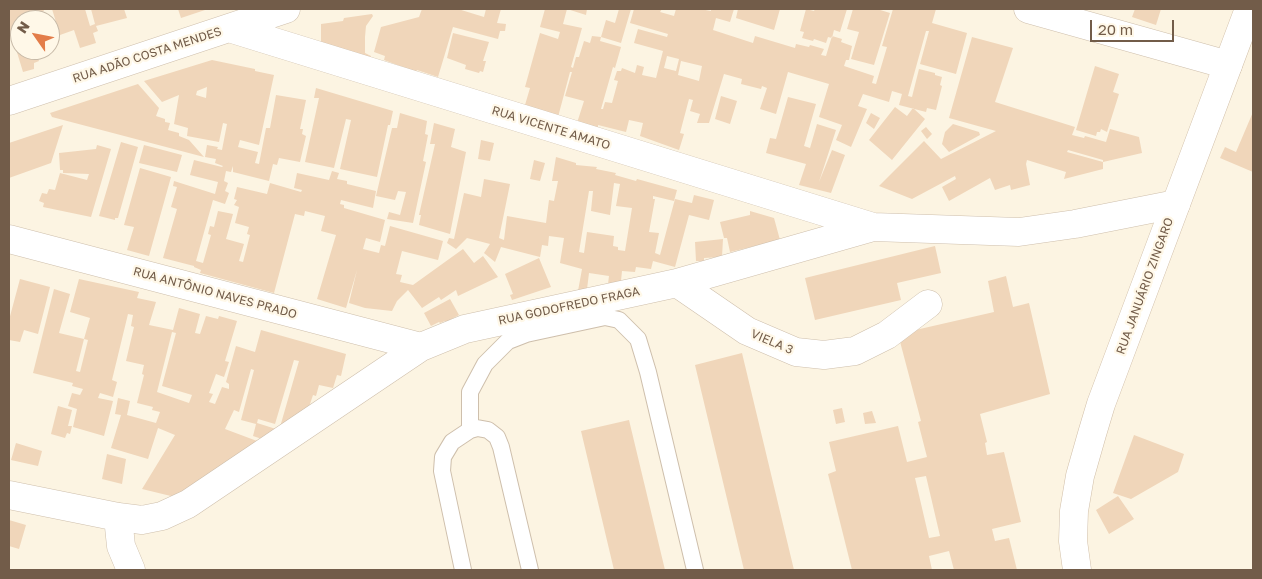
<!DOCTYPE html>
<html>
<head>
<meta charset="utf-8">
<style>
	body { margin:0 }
	#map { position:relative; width:1262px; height:579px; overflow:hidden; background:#fcf4e2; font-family:"Golos Text",sans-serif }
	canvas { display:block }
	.frame { position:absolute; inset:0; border:10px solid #725c49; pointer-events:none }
	.north { position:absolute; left:10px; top:10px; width:50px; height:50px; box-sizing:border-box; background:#fff8e8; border:1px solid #c7baa8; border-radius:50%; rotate:303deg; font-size:14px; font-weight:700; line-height:20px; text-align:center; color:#725c49 }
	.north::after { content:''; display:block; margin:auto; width:18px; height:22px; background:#e37d49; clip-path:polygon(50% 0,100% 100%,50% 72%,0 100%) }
	.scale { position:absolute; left:1090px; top:20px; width:84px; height:22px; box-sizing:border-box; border:2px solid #725c49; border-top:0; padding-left:6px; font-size:15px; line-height:18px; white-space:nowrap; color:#725c49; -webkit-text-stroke:4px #fff8e8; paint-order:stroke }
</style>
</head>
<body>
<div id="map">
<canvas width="1262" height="579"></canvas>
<div class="frame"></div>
<div class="north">N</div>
<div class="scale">20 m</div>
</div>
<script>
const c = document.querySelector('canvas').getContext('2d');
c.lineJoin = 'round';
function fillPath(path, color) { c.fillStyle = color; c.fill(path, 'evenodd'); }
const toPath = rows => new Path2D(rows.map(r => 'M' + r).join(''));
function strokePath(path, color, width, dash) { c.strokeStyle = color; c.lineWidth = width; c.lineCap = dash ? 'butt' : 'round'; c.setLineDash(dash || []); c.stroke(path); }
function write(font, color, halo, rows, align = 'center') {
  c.font = font + ' "Golos Text",sans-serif'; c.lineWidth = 4.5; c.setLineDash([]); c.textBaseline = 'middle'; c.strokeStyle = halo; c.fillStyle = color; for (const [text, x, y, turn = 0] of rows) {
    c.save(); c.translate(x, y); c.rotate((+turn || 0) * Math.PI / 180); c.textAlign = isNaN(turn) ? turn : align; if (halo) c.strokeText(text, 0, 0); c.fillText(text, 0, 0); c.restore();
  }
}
fillPath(toPath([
	[9,9,43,9,44,11,24,18,25,20,20,20,20,50,35,50,39,61,34,63,34,69,23,72,9,26],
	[52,9,85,9,90,26,95,24,91,9,124,9,127,18,96,26,98,31,93,33,96,43,80,48,74,30,60,35],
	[178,9,208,9,181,18],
	[422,9,458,9,484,17,486,9,501,9,497,23,506,24,505,31,500,31,498,39,453,27,438,77,417,70,416,72,384,60,385,56,374,52,381,27,419,17],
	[545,9,567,9,563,24,582,28,571,67,573,68,576,57,579,57,584,41,590,43,592,36,601,37,600,41,621,47,615,68,613,67,601,109,603,109,605,102,612,103,618,81,614,80,617,71,621,71,622,68,635,73,637,65,644,67,642,75,656,78,663,51,634,43,638,29,667,37,668,34,630,23,634,9,662,9,660,12,674,16,676,9,700,9,711,11,711,9,734,9,730,22,716,18,713,30,753,43,755,36,795,48,796,44,809,47,810,45,824,49,821,55,826,56,832,36,842,39,841,42,852,46,849,60,846,60,844,66,874,76,872,83,876,84,887,47,882,46,893,9,936,9,932,23,967,33,956,74,920,64,929,31,926,31,908,96,912,97,919,69,935,73,935,75,942,77,940,85,942,86,936,110,927,108,926,112,899,105,902,94,892,91,889,102,863,94,858,106,867,109,851,147,836,140,842,125,819,117,829,84,788,72,776,114,760,109,767,88,762,86,761,89,741,84,742,79,724,74,709,123,697,123,700,114,690,111,693,100,689,99,680,133,684,134,679,150,640,136,643,123,629,120,626,132,598,125,598,128,577,123,584,101,565,96,572,72,570,72,558,117,525,105,530,88,525,87,540,33,558,39,560,32,540,27],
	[667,56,679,59,676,71,664,68],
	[681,61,702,66,699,81,678,75],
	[567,9,587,9,586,15],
	[619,9,631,9,621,43,601,37,606,20,615,23],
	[738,9,780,9,774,30,736,18],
	[806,9,814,11,815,9,847,9,840,32,834,30,832,38,828,37,826,43,814,39,813,41,802,38,804,32,800,31],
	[853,9,877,9,890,13,874,65,851,59,859,32,847,29],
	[1135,9,1161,9,1156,25,1132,17],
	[372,14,373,16,366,26,365,37,365,53,371,56,369,62,321,43,321,24,343,21,344,18],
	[453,33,489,42,483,61,486,61,483,72,480,71,479,73,465,69,466,65,447,58],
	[972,37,1013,48,995,102,1075,127,1072,135,1084,138,1085,136,1106,142,1110,129,1139,137,1142,153,1103,162,1103,160,1068,150,1067,152,1103,162,1103,169,1064,179,1066,172,1027,160,1026,164,1030,185,1011,190,1010,185,995,190,990,178,949,201,942,187,956,179,955,176,912,199,879,186,924,141,941,159,996,131,949,118],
	[212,60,255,69,255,71,274,75,259,145,240,140,238,147,258,152,255,163,259,164,266,128,270,128,276,95,306,100,300,129,303,129,302,134,306,136,300,162,279,158,277,165,273,164,269,181,233,172,233,166,231,172,226,171,224,181,228,183,225,191,229,193,225,204,213,200,196,261,203,263,211,235,208,234,210,226,214,227,218,211,233,214,226,239,244,244,239,261,243,262,250,235,247,234,249,227,235,223,239,207,234,205,237,200,234,199,237,187,267,194,270,183,301,192,302,190,294,188,297,173,329,180,332,171,339,173,337,179,347,181,347,184,376,191,373,208,341,200,340,204,344,205,344,208,385,220,380,242,366,238,363,249,379,253,381,245,385,246,390,226,443,241,438,260,402,251,396,274,402,275,400,282,413,285,463,249,474,263,483,256,498,277,458,296,456,290,441,300,439,297,422,308,408,290,397,301,392,311,365,308,349,303,357,270,346,308,317,299,336,235,321,231,325,216,305,211,304,216,295,214,274,293,200,273,201,270,194,267,194,266,163,258,177,209,171,207,177,187,173,186,174,181,215,194,218,182,190,175,194,160,222,167,223,166,215,163,216,159,205,157,207,145,218,147,217,149,222,150,227,124,223,123,219,142,187,136,188,128,174,124,179,95,162,102,144,81],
	[207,87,206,98,196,95,197,91],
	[1095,66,1119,74,1113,92,1119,94,1107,132,1101,129,1100,132,1097,132,1096,136,1076,130],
	[138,84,159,108,156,116,165,119,165,122,170,123,168,130,179,133,179,136,189,140,204,157,52,117,50,113],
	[316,88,393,111,390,125,388,125,377,177,340,169,351,120,346,119,334,168,305,162,319,98,314,98],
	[721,96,737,101,730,124,715,119],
	[788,97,816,104,804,146,810,148,817,124,836,130,819,182,832,150,845,155,831,193,799,185,806,164,766,153,770,138,776,139],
	[895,107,907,116,913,108,925,119,892,160,869,140],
	[1253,112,1253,172,1220,158,1225,147,1236,152],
	[400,113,427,121,425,134,428,135,423,161,426,162,413,223,387,219,389,212,400,215,406,192,398,191,395,200,376,196,392,128,397,128],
	[871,113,880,118,874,129,866,123],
	[434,123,455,129,451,147,466,152,450,234,419,225,421,215,419,215,435,144,430,144],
	[953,124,979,132,980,135,949,152,942,144,945,132],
	[63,125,51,163,9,178,9,143],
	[926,127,932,134,927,139,921,131],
	[481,140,494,143,490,161,478,159],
	[121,142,138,147,118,218,115,218,115,220,99,216],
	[97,145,111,149,91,217,43,207,44,203,39,201,42,193,47,194,49,189,55,190,60,173,87,180,89,174,63,173,63,170,60,170,59,153,96,149],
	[144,145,182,155,177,172,139,163],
	[556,157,576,163,576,165,597,167,596,169,616,173,615,175,636,181,637,179,677,190,674,201,653,196,653,199,655,199,649,232,659,233,655,253,660,255,675,199,692,203,694,195,714,200,709,220,689,215,675,267,653,261,651,269,636,267,635,272,622,271,621,281,608,284,609,276,589,273,587,289,578,291,582,269,560,263,564,238,549,236,548,246,542,245,540,257,501,247,495,262,484,253,490,244,467,238,456,249,447,243,449,238,454,239,464,193,481,197,484,179,510,184,499,238,504,240,507,216,546,223,549,200,554,201,558,181,552,181],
	[614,183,620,184,616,206,632,208,625,251,618,250,618,247,613,246,614,236,587,232,584,253,579,252,589,191,593,191,591,211,610,215],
	[534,160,545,163,540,181,530,179],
	[140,168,171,177,149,256,127,250,134,227,124,225],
	[750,211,774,218,780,240,730,252,727,238,724,238,720,222,750,215],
	[723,239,722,257,704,258,704,261,696,261,695,242],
	[935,246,941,273,897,283,901,300,815,320,805,278],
	[539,258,551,287,512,300,510,295,513,294,505,274],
	[1006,276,1013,307,1029,303,1050,394,980,414,987,442,985,443,987,455,1004,452,1021,522,992,529,995,541,1009,538,1017,570,954,570,949,551,929,556,932,570,852,570,828,474,836,471,829,442,898,426,907,462,927,457,918,422,921,421,898,334,994,312,988,281],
	[926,476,940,536,929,538,915,478],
	[20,279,50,287,38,334,24,330,20,342,9,340,9,320],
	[79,279,139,292,137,298,156,302,149,325,173,330,179,308,200,314,195,333,200,334,206,316,218,319,219,316,237,321,225,361,229,362,224,377,216,374,209,393,213,394,209,402,215,404,222,387,229,389,229,384,226,382,236,346,255,352,261,330,346,354,341,376,337,375,333,388,319,385,316,396,313,395,309,407,280,427,299,361,294,360,275,424,258,419,257,423,276,429,262,439,253,436,256,424,241,420,254,370,251,369,239,412,234,410,225,429,257,441,175,497,142,489,175,435,158,428,148,459,111,448,121,415,115,414,118,398,130,401,127,415,156,423,160,412,152,410,153,407,137,403,144,375,142,374,144,365,126,361,134,327,131,326,133,315,128,314,112,380,117,382,113,397,100,393,98,398,113,401,104,436,73,427,77,409,68,406,72,393,80,395,83,389,72,386,73,383,33,373,54,289,70,294,59,333,84,339,76,371,80,372,88,340,84,339,90,318,70,312],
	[172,332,176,333,162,386,192,395,189,403,157,392],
	[450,299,459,315,446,322,445,321,440,323,439,322,431,326,424,313],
	[742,353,794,570,744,570,695,365],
	[58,406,72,410,68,426,72,426,70,434,67,433,65,438,51,434],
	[842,408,845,422,836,424,833,410],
	[872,411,876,423,865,424,863,413],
	[629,420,665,570,614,570,581,431],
	[1134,435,1184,454,1178,472,1131,499,1113,493],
	[16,443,42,451,38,466,11,460],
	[107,454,126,459,122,484,102,479],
	[1118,496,1134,519,1109,534,1096,510],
	[9,520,26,525,19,549,9,546]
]), '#f0d6ba');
const lane = toPath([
	[470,430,470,392,485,364,508,341,526,334,605,317,619,320,638,339,648,372,695,570],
	[463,570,442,471,443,457,452,442,470,430,477,428,488,430,497,437,501,447,530,570]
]);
const street = toPath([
	[1028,9,1228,65],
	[229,28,873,227],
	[9,101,286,9],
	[9,239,421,347],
	[677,283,747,331,796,352,824,355,855,351,887,335,928,304],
	[9,495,118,517,142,520,162,516,188,504,421,347,465,329,677,283,873,227,1019,232,1075,224,1176,204],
	[118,517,121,546,131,570]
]);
const secondary = toPath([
	[1077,570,1073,541,1074,511,1080,476,1092,434,1101,404,1249,9]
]);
strokePath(lane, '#cebfac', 18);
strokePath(street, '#cebfac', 29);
strokePath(secondary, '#d1bfa9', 29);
strokePath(lane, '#fff', 16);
strokePath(street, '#fff', 28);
strokePath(secondary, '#fff', 28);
write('12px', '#725c49', '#fff8e8', [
	["RUA ADÃO COSTA MENDES",147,55,-18],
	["RUA VICENTE AMATO",551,128,17],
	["RUA JANUÁRIO ZINGARO",1145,286,-70],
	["RUA ANTÔNIO NAVES PRADO",215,293,15],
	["RUA GODOFREDO FRAGA",569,306,-12],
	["VIELA 3",772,342,23]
]);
</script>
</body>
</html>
